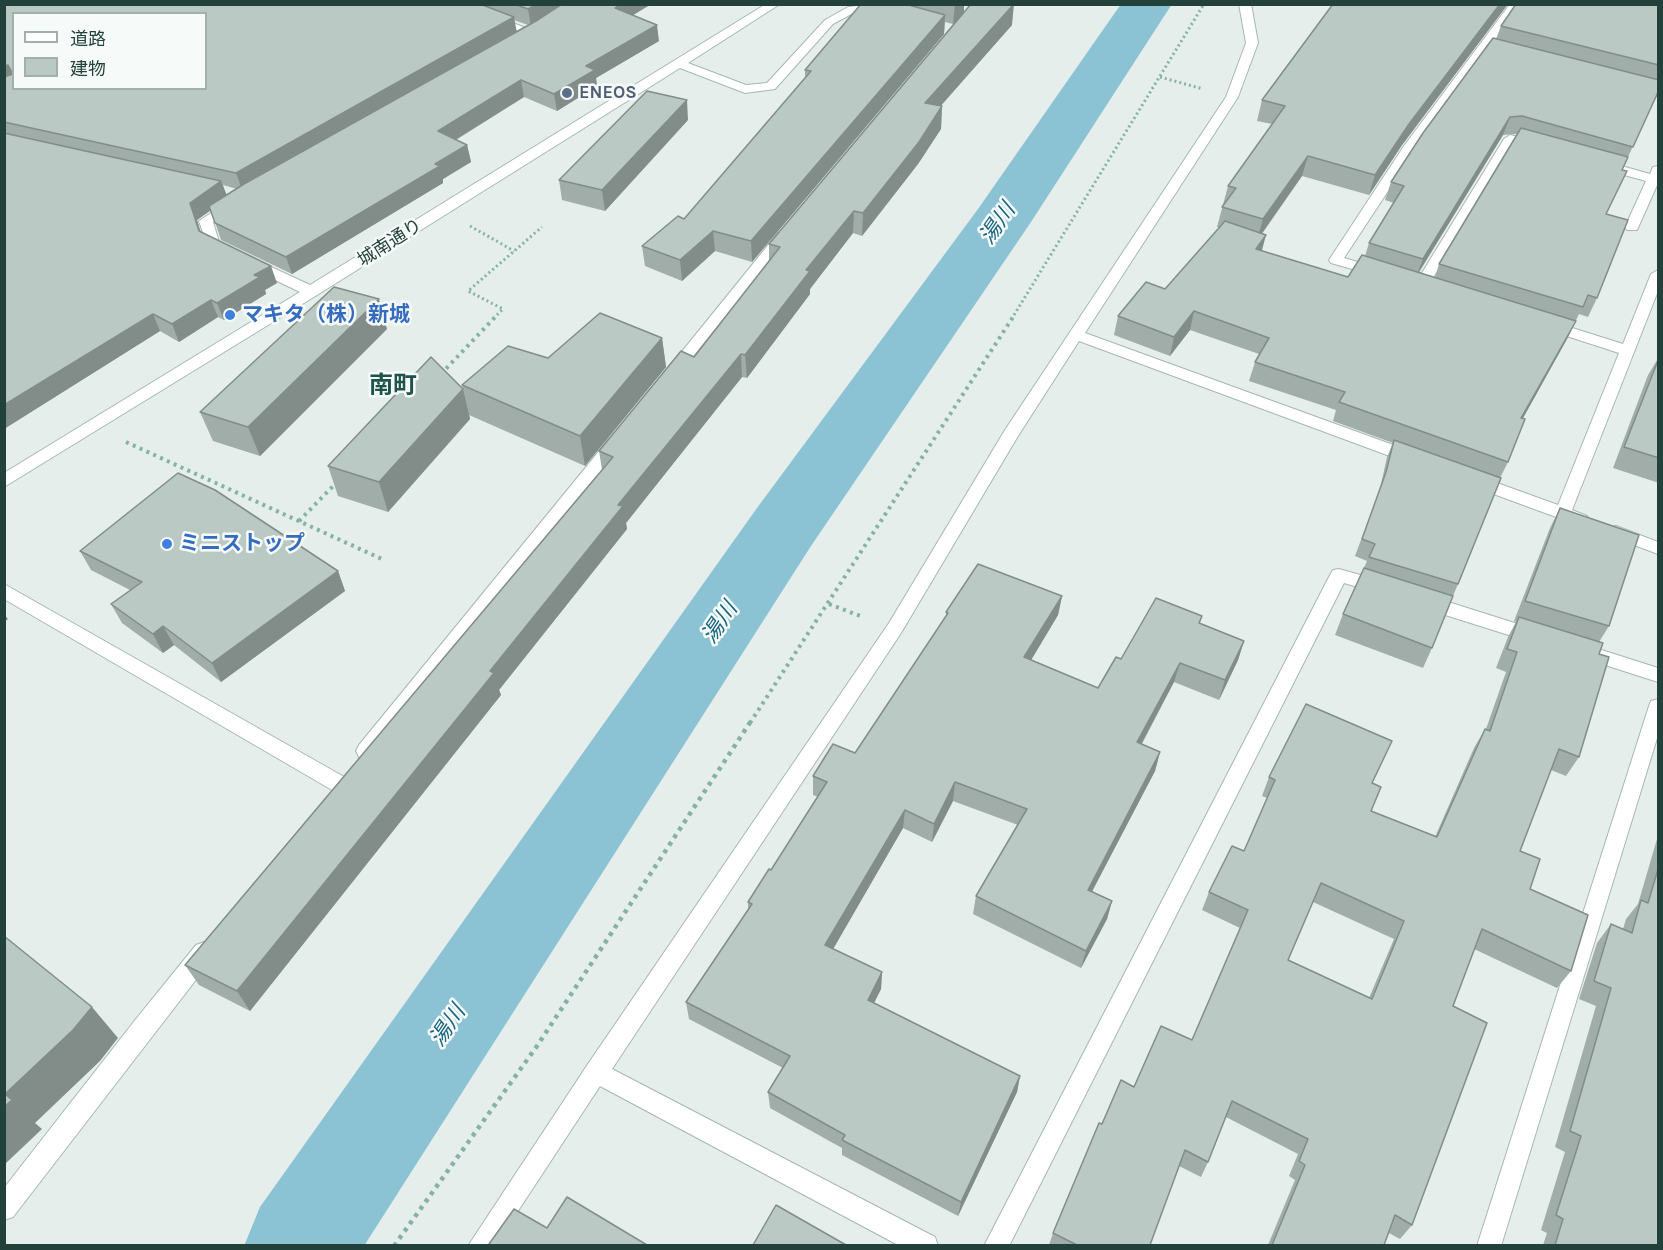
<!DOCTYPE html>
<html>
<head>
<meta charset="utf-8">
<style>
	body { margin:0 }
	#map { position:relative; width:1663px; height:1250px; overflow:hidden; background:#e5eeeb; font-family:Karla,"Noto Sans JP",sans-serif }
	canvas { display:block }
	.frame { position:absolute; inset:0; border:6px solid #23413b; pointer-events:none }
	.legend { position:absolute; left:12px; top:12px; width:195px; height:78px; box-sizing:border-box; background:#f6faf8; border:2px solid #a2b0ac; margin:0; padding:8px 10px; list-style:none; font-size:18px; color:#23413b }
	.legend li { display:flex; align-items:center; gap:12px; height:30px }
	.legend b { width:30px; border:2px solid #a2b0ac }
</style>
</head>
<body>
<div id="map">
<canvas width="1663" height="1250"></canvas>
<div class="frame"></div>
<ul class="legend">
<li><b style="height:8px;background:#fff"></b>道路</li>
<li><b style="height:16px;background:#bac9c4"></b>建物</li>
</ul>
</div>
<script>
const c = document.querySelector('canvas').getContext('2d');
c.lineJoin = 'round';
const toPath = rows => new Path2D(rows.map(r => 'M' + r).join(''));
function fillPath(path, color) { c.fillStyle = color; c.fill(path, 'evenodd'); }
function strokePath(path, color, width, dash) { c.strokeStyle = color; c.lineWidth = width; c.lineCap = dash ? 'butt' : 'round'; c.setLineDash(dash || []); c.stroke(path); }
function write(font, color, halo, rows, align = 'center') {
  c.font = font + ' Karla,"Noto Sans JP",sans-serif'; c.lineWidth = 5; c.setLineDash([]); c.textBaseline = 'middle'; c.strokeStyle = halo; c.fillStyle = color; for (const [text, x, y, turn = 0] of rows) {
    c.save(); c.translate(x, y); c.rotate((+turn || 0) * Math.PI / 180); c.textAlign = isNaN(turn) ? turn : align; if (halo) c.strokeText(text, 0, 0); c.fillText(text, 0, 0); c.restore();
  }
}
fillPath(toPath([
	[1121,4,1172,4,1031,222,811,546,364,1246,244,1246,260,1207,757,508,978,209,1121,4]
]), '#8cc3d4');
const minor = toPath([
	[446,4,463,4,539,33,537,35,529,35,446,4],
	[766,4,780,4,688,63,746,85,767,83,825,20,848,7,876,4,873,9,855,12,833,24,775,89,745,93,680,68,317,295,4,487,4,473,300,292,246,266,244,263,246,260,256,260,310,285,766,4],
	[1239,4,1251,4,1258,43,1238,97,1085,333,1418,454,1420,458,1418,462,1412,464,1406,462,1079,341,1018,436,901,633,612,1069,935,1237,938,1246,900,1246,600,1086,495,1246,468,1246,588,1064,889,623,1005,430,1226,97,1246,43,1239,4],
	[1510,4,1521,4,1415,150,1344,258,1382,269,1384,272,1382,275,1377,276,1331,263,1329,260,1404,146,1510,4],
	[1510,135,1542,143,1543,146,1537,150,1514,144,1428,286,1421,290,1416,289,1414,286,1504,139,1510,135],
	[1604,161,1650,174,1653,167,1658,166,1658,183,1637,230,1627,230,1625,227,1646,181,1599,168,1597,165,1604,161],
	[232,199,237,200,239,203,237,206,213,222,219,242,233,251,226,255,208,247,199,221,232,199],
	[783,232,788,233,790,236,788,239,677,376,667,376,664,373,667,370,778,233,783,232],
	[1658,270,1658,291,1572,510,1587,516,1589,520,1587,524,1575,524,1469,485,1467,481,1469,477,1475,475,1558,505,1619,353,1542,328,1540,325,1547,320,1623,344,1651,274,1658,270],
	[615,438,621,439,623,443,621,447,373,757,366,759,359,757,356,751,359,745,609,439,615,438],
	[1616,526,1658,542,1658,554,1610,536,1607,532,1610,528,1616,526],
	[1339,569,1385,582,1388,587,1385,592,1379,593,1344,583,1009,1246,984,1246,1330,575,1333,570,1339,569],
	[4,584,346,778,349,784,346,790,339,792,332,790,4,599,4,584],
	[1426,595,1540,631,1543,636,1540,641,1534,643,1420,607,1417,602,1420,597,1426,595],
	[1586,645,1658,668,1658,682,1580,657,1577,652,1580,647,1586,645],
	[1658,699,1658,735,1501,1246,1477,1246,1649,706,1651,701,1658,699],
	[204,942,212,945,215,952,212,959,13,1217,4,1220,4,1188,136,1019,196,945,204,942]
]);
strokePath(minor, '#a7b7b3', 2);
strokePath(toPath([
	[1160,77,1203,89],
	[470,226,514,251],
	[497,315,503,309,468,291,542,227],
	[1014,315,1204,4]
]), '#85b2a7', 3, [2, 3]);
strokePath(toPath([
	[441,374,498,314],
	[126,442,384,560],
	[299,521,338,481],
	[829,604,863,617],
	[750,723,1015,314]
]), '#85b2a7', 4, [3, 4.5]);
strokePath(toPath([
	[394,1246,537,1046,751,721]
]), '#85b2a7', 4.5, [4, 5]);
fillPath(minor, '#fff');
fillPath(toPath([
	[4,4,652,4,633,15,659,41,596,78,597,86,557,111,524,97,456,140,467,145,471,162,443,179,443,183,292,274,221,240,211,210,197,220,200,231,277,283,265,290,266,294,224,320,218,317,179,342,160,331,4,429],
	[514,20,528,25,516,31],
	[223,185,237,189,226,195],
	[861,4,964,4,964,13,1012,25,940,106,942,106,941,129,918,164,862,236,853,233,810,289,810,294,747,378,742,377,626,523,627,529,499,690,501,695,250,1011,199,985,185,965,602,470,599,451,694,357,769,261,769,244,953,24,945,22,944,34,752,262,715,251,682,281,645,266,642,246,684,219,805,78,805,70],
	[1333,4,1508,4,1402,145,1369,195,1302,176,1262,234,1262,251,1348,277,1365,256,1369,243,1394,203,1385,200,1391,182,1496,39,1501,26,1659,4,1659,90,1622,170,1606,214,1597,298,1588,317,1579,314,1567,339,1523,418,1508,462,1500,478,1458,584,1453,596,1432,648,1423,668,1335,635,1343,614,1367,561,1355,556,1380,489,1387,457,1393,443,1333,421,1336,410,1249,381,1255,362,1259,354,1190,330,1170,356,1114,335,1118,316,1165,289,1219,228,1217,227,1228,186,1272,124,1257,121,1262,100],
	[1516,134,1518,134,1439,264,1435,277,1419,272,1503,135],
	[688,120,605,211,562,200,559,180],
	[387,329,260,456,213,441,200,412],
	[662,338,666,367,585,466,469,415,470,419,388,512,338,496,328,466,463,389,462,385,548,358],
	[1659,357,1659,483,1613,468,1648,375],
	[1560,508,1609,626,1599,642,1599,654,1579,757,1566,776,1551,770,1520,851,1530,889,1571,971,1557,988,1474,949,1453,1006,1412,1225,1400,1239,1389,1233,1384,1245,1268,1245,1295,1180,1289,1176,1298,1154,1226,1117,1208,1162,1201,1177,1179,1166,1150,1245,1049,1245,1053,1233,1102,1124,1134,1087,1192,1040,1240,928,1202,910,1209,892,1244,851,1267,798,1262,796,1269,777,1372,783,1371,811,1435,837,1474,748,1485,729,1486,729,1506,672,1496,668,1508,637,1516,622,1514,621,1550,528],
	[1313,902,1394,939,1369,998,1288,960],
	[80,551,338,571,345,591,221,682,174,645,163,653,122,623,111,604,130,590,91,570],
	[1062,596,1058,615,1031,660,1098,688,1121,659,1202,616,1200,623,1244,641,1238,660,1219,700,1174,682,1142,744,1160,752,1155,771,1092,891,1112,901,1107,919,1081,968,973,914,976,896,1018,825,953,801,932,842,903,828,833,949,882,972,881,989,874,1003,1020,1076,1017,1092,958,1216,842,1155,842,1148,770,1108,768,1092,783,1068,689,1019,686,1002,748,909,748,902,771,870,818,797,813,795,813,776,855,753,946,617,946,612],
	[1659,836,1659,1245,1543,1245,1547,1233,1541,1230,1565,1152,1555,1147,1596,1006,1579,999,1597,943,1611,924,1623,929,1626,919,1638,904,1657,839]
]), '#a0ada9');
fillPath(toPath([
	[537,4,568,4,531,26,528,9],
	[622,4,651,4,617,25,615,8],
	[955,4,964,4,964,13,953,24],
	[1014,4,1012,25,924,125,925,103],
	[1500,4,1508,4,1402,145,1369,195,1375,175,1409,124],
	[945,15,944,34,752,262,751,241],
	[514,17,517,33,242,190,236,173],
	[657,25,659,41,596,78,597,86,557,111,554,94,586,66],
	[8,65,14,77,4,85,4,66],
	[521,80,524,97,442,148,438,131],
	[687,100,688,120,605,211,602,190],
	[942,106,941,129,918,164,862,236,863,213],
	[1510,117,1503,135,1416,277,1423,259],
	[467,145,471,162,443,179,443,183,292,274,286,257],
	[1308,156,1302,176,1257,240,1263,219],
	[221,181,228,198,197,220,206,248,190,203],
	[854,211,853,233,810,289,810,294,747,378,745,355,806,270],
	[713,231,715,251,682,281,680,260],
	[1266,235,1261,254,1256,249],
	[271,266,277,283,265,290,266,294,224,320,217,303,254,275],
	[379,299,387,329,260,456,248,427],
	[211,300,218,317,179,342,172,324],
	[1194,311,1190,330,1170,356,1174,337],
	[153,314,160,331,4,429,4,405],
	[1576,321,1567,339,1513,436,1521,418],
	[662,338,666,367,585,466,580,436],
	[741,354,742,377,626,523,627,529,499,690,501,695,250,1011,237,991,490,671,618,505],
	[463,389,470,419,388,512,379,482],
	[338,571,345,591,221,682,212,663],
	[1062,596,1058,615,1021,677,1024,657],
	[4,614,8,619,4,622],
	[163,626,174,645,163,653,153,634],
	[1244,641,1238,660,1219,700,1225,680],
	[1180,663,1174,682,1132,761,1137,742],
	[1160,752,1155,771,1084,907,1088,890],
	[955,782,953,801,932,842,934,824],
	[905,810,903,828,825,963,825,945],
	[1112,901,1107,919,1081,968,1086,951],
	[882,972,881,989,867,1017,868,1000],
	[92,1007,118,1038,100,1061,35,1123,42,1129,4,1165,5,1094],
	[1020,1076,1017,1092,958,1216,961,1202]
]), '#828d89');
const building = toPath([
	[4,4,480,4,514,17,236,173,4,122,4,77,13,74,8,65,4,66,4,4],
	[14,14,206,14,206,88,14,88,14,14],
	[514,4,537,4,528,9,514,4],
	[562,4,622,4,615,8,657,25,586,66,595,70,554,94,521,80,438,131,467,145,435,164,440,166,286,257,215,223,209,206,244,184,536,21,562,4],
	[861,4,905,4,945,15,751,241,713,231,680,260,642,246,678,216,684,219,811,71,805,70,861,4],
	[971,4,1014,4,925,103,942,106,919,142,863,213,854,211,806,270,810,271,745,355,741,354,618,505,623,506,490,671,494,673,237,991,185,965,613,457,599,451,681,351,694,357,780,247,769,244,971,4],
	[1333,4,1500,4,1409,124,1375,175,1308,156,1263,219,1222,207,1236,188,1228,186,1285,106,1262,100,1333,4],
	[1516,4,1659,4,1659,65,1501,26,1516,4],
	[1493,38,1659,80,1659,90,1633,147,1522,116,1510,117,1423,259,1369,243,1404,186,1391,182,1423,133,1493,38],
	[647,91,687,100,602,190,559,180,647,91],
	[1521,128,1628,157,1622,170,1627,171,1606,214,1628,220,1597,298,1588,295,1583,307,1439,264,1521,128],
	[4,133,221,181,190,203,199,231,271,266,254,275,260,277,217,303,211,300,172,324,153,314,4,405,4,133],
	[1225,221,1266,235,1256,249,1348,277,1362,255,1576,321,1521,418,1525,419,1508,462,1339,402,1345,392,1255,362,1269,338,1194,311,1174,337,1118,316,1146,282,1165,289,1225,221],
	[334,287,379,299,248,427,200,412,334,287],
	[600,313,662,338,580,436,462,385,508,346,548,358,600,313],
	[431,357,463,389,379,482,328,466,431,357],
	[1659,358,1659,458,1624,447,1659,358],
	[1394,440,1501,478,1458,584,1369,557,1375,544,1362,539,1386,472,1394,440],
	[178,473,215,490,338,571,212,663,163,626,153,634,111,604,142,582,80,551,178,473],
	[1560,508,1639,535,1609,626,1525,601,1560,508],
	[978,564,1062,596,1024,657,1098,688,1116,657,1121,659,1156,598,1202,616,1199,623,1244,641,1225,680,1180,663,1137,742,1160,752,1088,890,1112,901,1086,951,976,896,1027,809,955,782,934,824,905,810,825,945,882,972,868,1000,1020,1076,961,1202,842,1140,845,1135,768,1092,790,1056,686,1002,752,904,748,902,769,869,771,870,827,782,813,776,833,744,855,753,948,613,946,612,978,564],
	[1364,568,1453,596,1432,648,1343,614,1364,568],
	[1519,617,1603,643,1599,654,1609,657,1579,757,1559,749,1520,851,1540,859,1530,889,1588,915,1571,971,1482,929,1453,1006,1487,1023,1412,1225,1395,1215,1384,1245,1272,1245,1305,1165,1299,1161,1308,1139,1232,1101,1208,1162,1185,1150,1150,1245,1077,1245,1053,1233,1099,1123,1102,1124,1121,1080,1134,1087,1161,1026,1192,1040,1248,910,1209,892,1232,846,1244,851,1275,780,1269,777,1306,704,1392,741,1372,783,1381,787,1371,811,1437,837,1485,729,1490,731,1517,652,1507,649,1519,617],
	[1321,883,1404,921,1372,999,1288,960,1321,883],
	[1659,866,1659,1245,1555,1245,1563,1219,1556,1215,1581,1136,1570,1131,1611,988,1594,981,1611,924,1632,933,1641,900,1648,903,1659,866],
	[4,936,92,1007,73,1030,5,1094,12,1100,4,1107,4,936],
	[567,1197,647,1245,491,1245,489,1244,514,1209,547,1228,567,1197],
	[776,1205,846,1245,753,1245,776,1205]
]);
fillPath(building, '#bac9c4');
strokePath(building, '#828d89', 1.5);
for (const [x, y, r, color] of [
	[567,93,6,"#5c6f8a"],
	[230,315,6,"#3f7fe0"],
	[167,544,6,"#3f7fe0"]
]) { const dot = new Path2D(); dot.arc(x, y, r, 0, 2 * Math.PI); c.fillStyle = color; c.fill(dot); strokePath(dot, '#f6faf8', 2); }
write('bold 18px', '#4e5e75', '#f6faf8', [
	["ENEOS",579,93]
], 'left');
write('18px', '#23413b', '#f6faf8', [
	["城南通り",390,243,-32]
]);
write('bold 21px', '#366cbe', '#f6faf8', [
	["マキタ（株）新城",242,315],
	["ミニストップ",179,544]
], 'left');
write('italic 22px', '#1b667f', '#f6faf8', [
	["湯川",998,224,-55],
	["湯川",720,623,-56],
	["湯川",448,1026,-56]
]);
write('bold 24px', '#1e544b', '#f6faf8', [
	["南町",393,386]
]);
</script>
</body>
</html>
